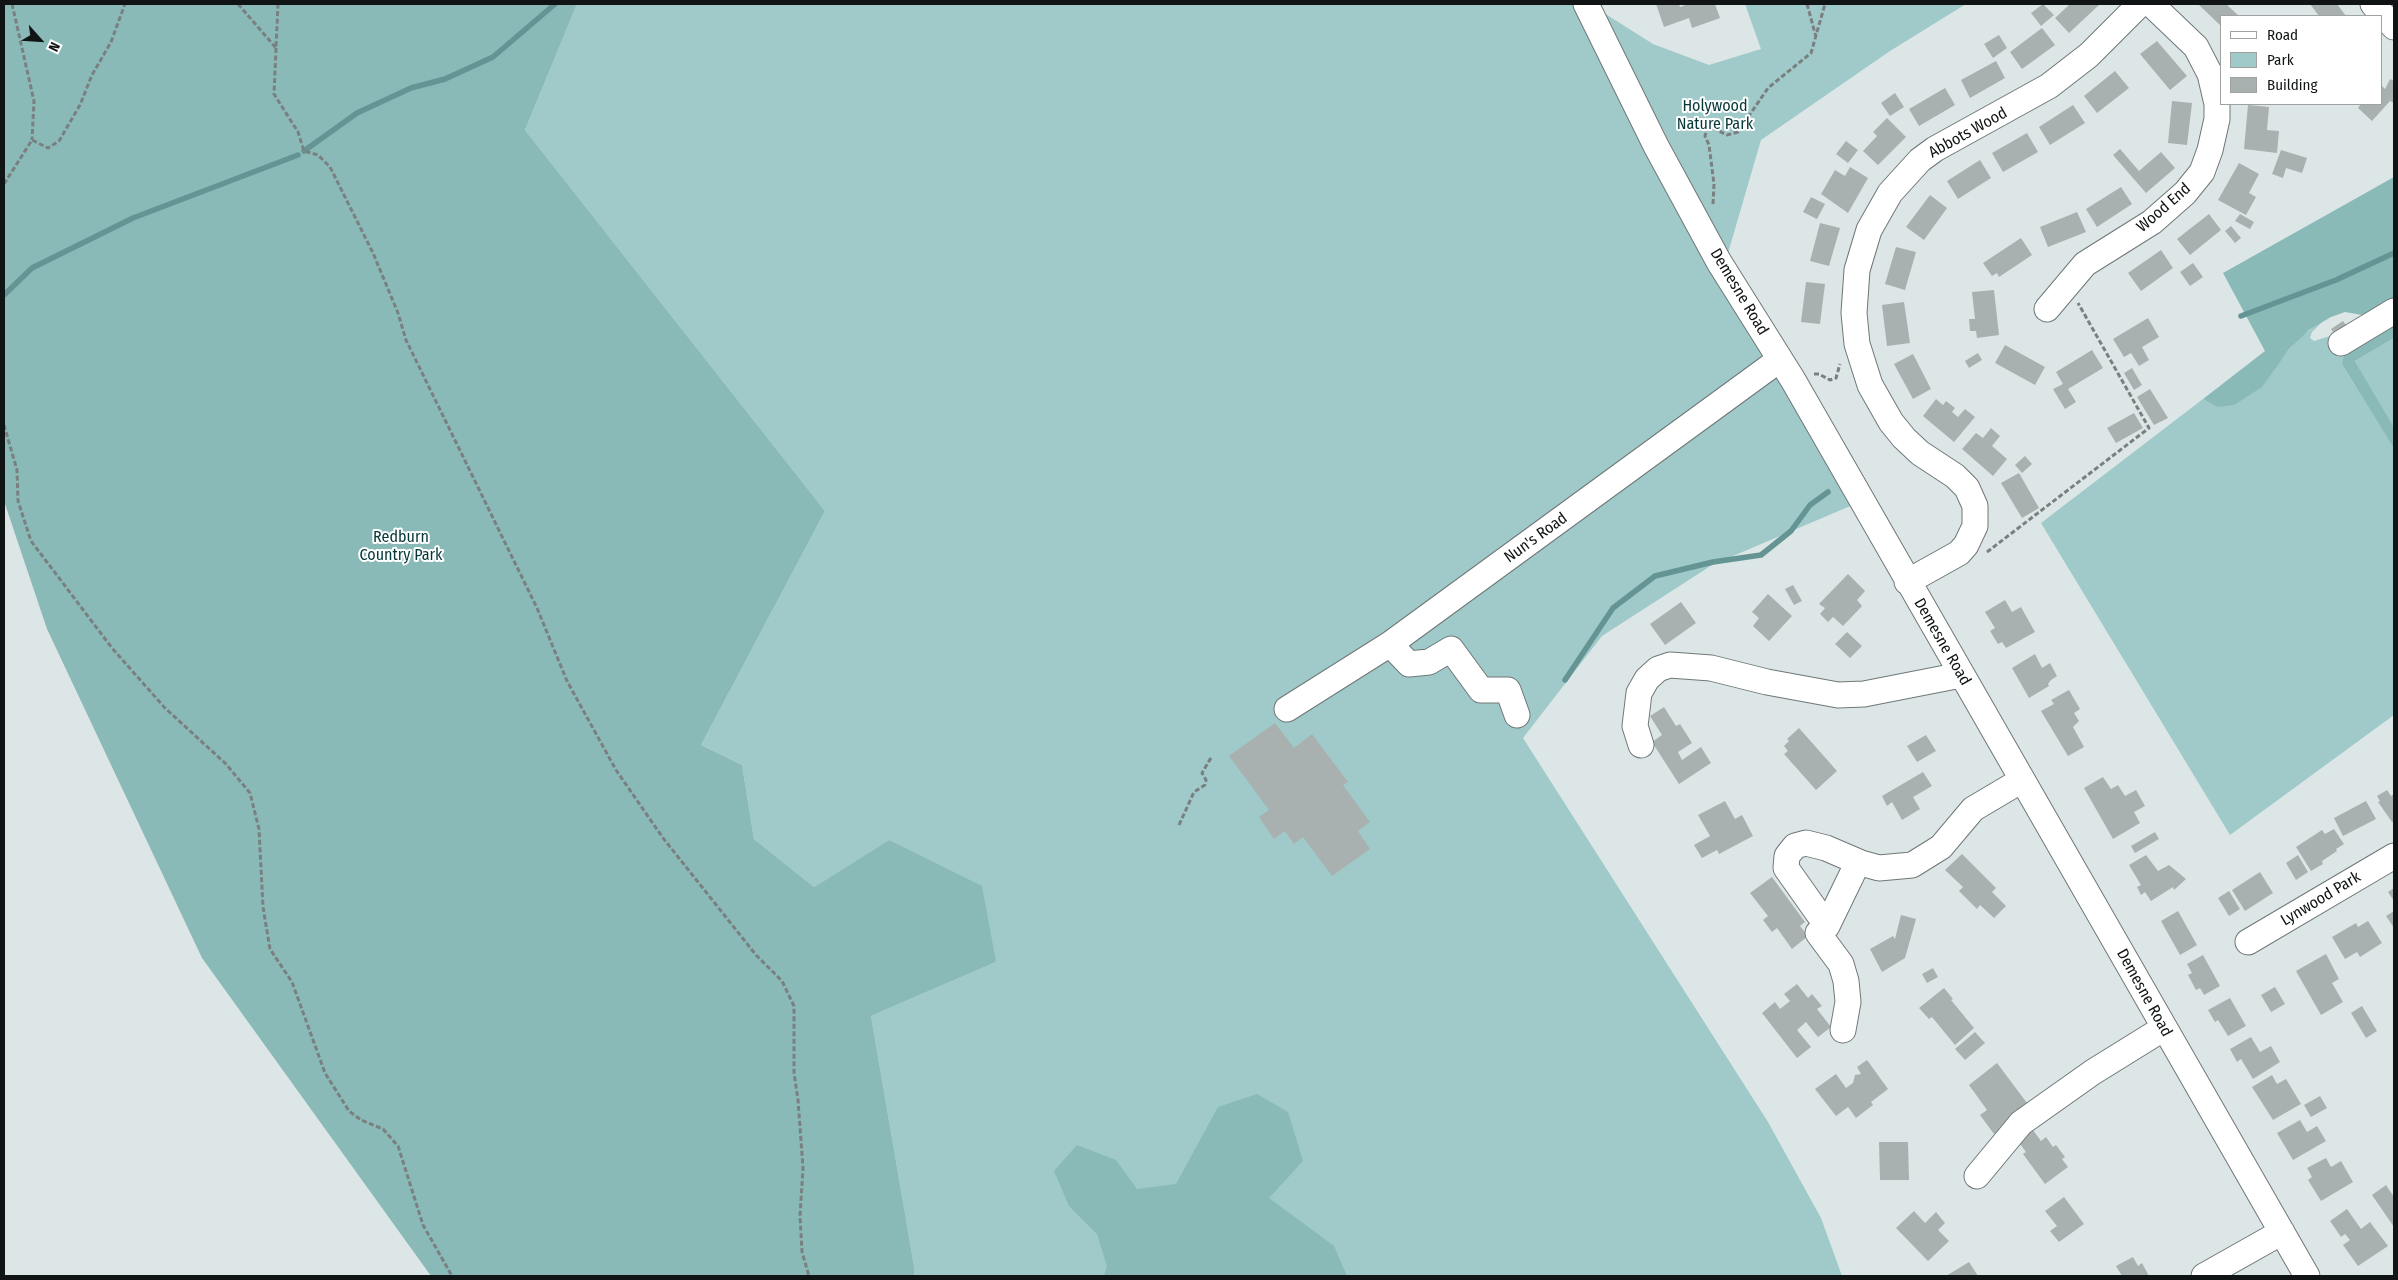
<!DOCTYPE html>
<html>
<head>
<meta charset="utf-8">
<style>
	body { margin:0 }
	#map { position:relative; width:2398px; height:1280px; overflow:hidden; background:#dde6e6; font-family:"Fira Sans Condensed",sans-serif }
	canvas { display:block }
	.frame { position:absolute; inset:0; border:5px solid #111414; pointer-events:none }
	.legend { position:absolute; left:2220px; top:15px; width:162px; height:90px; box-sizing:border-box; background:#fff; border:1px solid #a0a1a1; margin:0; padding:6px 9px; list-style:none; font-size:15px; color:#111414 }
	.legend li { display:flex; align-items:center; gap:10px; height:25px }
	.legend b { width:25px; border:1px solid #a0a1a1 }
	.north { position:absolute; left:15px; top:15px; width:50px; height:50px; -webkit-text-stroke:4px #fff; paint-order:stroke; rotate:116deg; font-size:14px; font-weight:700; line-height:20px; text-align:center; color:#111414 }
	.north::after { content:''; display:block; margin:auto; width:18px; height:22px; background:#111414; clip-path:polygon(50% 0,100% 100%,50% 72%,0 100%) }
</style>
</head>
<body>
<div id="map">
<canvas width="2398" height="1280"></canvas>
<div class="frame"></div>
<ul class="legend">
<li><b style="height:6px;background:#fff"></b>Road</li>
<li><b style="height:14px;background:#9fcac9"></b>Park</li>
<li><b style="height:14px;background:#a8b1b0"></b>Building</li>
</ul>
<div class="north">N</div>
</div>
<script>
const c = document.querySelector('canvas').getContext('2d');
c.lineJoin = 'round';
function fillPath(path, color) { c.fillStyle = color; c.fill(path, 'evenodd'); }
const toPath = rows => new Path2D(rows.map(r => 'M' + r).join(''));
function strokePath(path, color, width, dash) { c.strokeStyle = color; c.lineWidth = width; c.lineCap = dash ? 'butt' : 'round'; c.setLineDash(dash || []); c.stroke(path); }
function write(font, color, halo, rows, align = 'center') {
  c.font = font + ' "Fira Sans Condensed",sans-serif'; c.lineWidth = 4; c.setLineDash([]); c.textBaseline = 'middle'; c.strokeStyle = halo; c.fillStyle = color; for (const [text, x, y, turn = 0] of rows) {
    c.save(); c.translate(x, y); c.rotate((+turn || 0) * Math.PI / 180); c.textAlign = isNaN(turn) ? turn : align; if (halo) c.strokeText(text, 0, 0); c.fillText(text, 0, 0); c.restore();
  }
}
fillPath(toPath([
	[577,4,1586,4,1862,501,1712,565,1602,636,1523,738,1768,1122,1821,1218,1842,1276,914,1276,914,1266,871,1016,996,962,889,840,814,887,754,839,742,765,701,745,825,511,525,130],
	[1745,4,1966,4,1890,51,1761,140,1728,253,1605,21,1604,13,1653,44,1709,65,1761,49],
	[2323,321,2312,332,2310,338,2314,341,2330,336,2343,357,2342,364,2394,449,2394,715,2230,835,2041,523,2203,399,2217,407,2282,359,2298,338],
	[2394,338,2394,427,2355,361]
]), '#9fcac9');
fillPath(toPath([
	[4,4,577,4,525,130,825,511,701,745,742,765,754,839,814,887,889,840,982,886,996,962,871,1016,914,1266,914,1276,431,1276,202,958,47,629,4,501],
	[2394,177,2394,301,2368,316,2345,312,2331,317,2309,330,2290,348,2262,387,2234,405,2217,407,2203,399,2265,351,2223,273],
	[2394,325,2394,338,2355,361,2394,427,2394,449,2342,364,2343,357,2353,349],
	[1257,1094,1288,1112,1303,1161,1269,1198,1334,1246,1347,1276,1104,1276,1107,1266,1097,1234,1069,1206,1054,1171,1077,1145,1116,1160,1137,1189,1176,1184,1218,1107]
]), '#89bab8');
strokePath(toPath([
	[304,151,357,113,411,88,445,79,493,57,555,4],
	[4,295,32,268,133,218,298,155],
	[2241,316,2336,280,2394,253],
	[1565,680,1613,608,1655,576,1713,562,1761,555,1791,531,1810,505,1828,492]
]), '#649493', 5.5);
fillPath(toPath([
	[1656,4,1679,4,1680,7,1688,4,1715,4,1720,18,1692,28,1689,18,1664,27],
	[2043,4,2054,15,2041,26,2031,13],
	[2070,4,2099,5,2069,33,2055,18],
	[2198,4,2226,4,2239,16,2222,16,2222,27],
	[2310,4,2337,4,2346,16,2319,16],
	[2042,28,2055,45,2022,69,2010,52],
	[1999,35,2007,48,1993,58,1984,44],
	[2157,41,2187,76,2170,90,2140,54],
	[1996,61,2005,78,1970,98,1961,80],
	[2115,71,2129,88,2097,113,2084,96],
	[2390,79,2394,81,2394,103,2390,101,2372,121,2358,108,2361,104,2382,104,2382,86,2385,89],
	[1945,88,1955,105,1919,126,1909,109],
	[1895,93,1904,107,1890,116,1881,103],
	[2172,101,2192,103,2187,145,2168,143],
	[2073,105,2085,123,2050,145,2039,127],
	[2248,105,2269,107,2267,130,2279,131,2277,153,2244,149],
	[1887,118,1906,137,1878,165,1863,151,1877,136,1873,132],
	[2027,133,2038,152,2003,172,1992,153],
	[1846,141,1858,150,1848,163,1836,154],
	[2120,149,2139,171,2161,152,2175,168,2146,193,2113,155],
	[2281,150,2307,158,2302,173,2286,168,2283,178,2272,174],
	[1980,160,1991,178,1958,199,1947,181],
	[2239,163,2259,174,2249,193,2256,197,2246,215,2218,200],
	[1850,167,1868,178,1848,213,1821,194,1835,170,1845,176],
	[2121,187,2132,204,2097,227,2086,209],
	[1930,195,1947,208,1924,240,1906,227],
	[1811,197,1825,204,1817,219,1803,212],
	[2077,212,2086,232,2048,247,2040,227],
	[2209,214,2221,230,2190,255,2177,239],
	[2240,214,2254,222,2250,229,2235,221],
	[1820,223,1840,228,1829,266,1810,261],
	[2231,226,2241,238,2235,243,2225,231],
	[2021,238,2032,255,1999,277,1997,273,1992,276,1983,263],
	[1896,247,1916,252,1905,290,1885,284],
	[2161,250,2173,268,2141,291,2128,273],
	[2193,263,2203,277,2190,286,2180,272],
	[1806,282,1825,284,1820,324,1801,322],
	[1994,290,1999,335,1977,338,1976,331,1970,331,1969,319,1975,319,1972,292],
	[1904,302,1910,343,1887,346,1882,305],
	[2148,318,2159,337,2142,347,2149,360,2139,366,2131,353,2124,357,2113,339],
	[2343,321,2346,325,2333,332,2331,329],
	[2005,345,2045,367,2035,385,1995,363],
	[2092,350,2103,368,2068,389,2076,402,2065,409,2053,389,2063,384,2056,372],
	[1978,353,1982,360,1969,368,1965,361],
	[1913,354,1931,389,1913,399,1894,364],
	[2132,368,2142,385,2134,390,2124,373],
	[2150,389,2168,418,2154,425,2137,397],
	[1936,399,1943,405,1946,401,1955,408,1952,412,1958,417,1965,409,1975,417,1954,442,1923,416],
	[2134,413,2143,428,2116,443,2107,428],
	[1991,428,2000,436,1992,446,2007,459,1993,476,1962,449,1976,433,1983,438],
	[2025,456,2032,464,2022,473,2015,465],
	[2019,473,2039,508,2022,518,2001,483],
	[1848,574,1865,591,1857,600,1862,606,1843,626,1833,617,1828,622,1820,614,1825,608,1819,604],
	[1793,585,1802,601,1794,605,1785,589],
	[1768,594,1792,616,1769,641,1753,626,1759,618,1752,612],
	[2005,600,2012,612,2021,607,2035,632,2006,648,2002,642,1998,644,1990,631,1995,628,1985,612],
	[1681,602,1696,623,1665,645,1650,624],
	[1847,632,1862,646,1850,658,1835,644],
	[2035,654,2042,668,2050,663,2057,676,2051,680,2048,684,2049,686,2029,698,2012,668],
	[2069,690,2080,709,2074,713,2079,721,2073,727,2084,747,2068,756,2041,711,2054,704,2051,700],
	[1664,707,1676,726,1680,724,1692,743,1678,752,1682,760,1701,747,1711,763,1679,784,1652,742,1662,735,1650,716],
	[1275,723,1294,748,1312,734,1348,782,1343,785,1370,822,1358,831,1370,849,1332,876,1303,837,1294,844,1285,831,1274,839,1259,817,1269,810,1229,756],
	[1799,728,1837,771,1816,790,1784,754,1788,751,1784,746,1789,741,1787,739],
	[1926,735,1936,751,1917,762,1907,746],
	[1923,772,1932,786,1913,797,1920,809,1902,820,1892,802,1887,806,1882,796],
	[2103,777,2111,789,2118,785,2125,796,2136,790,2145,806,2134,812,2140,823,2113,839,2084,788],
	[2387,790,2391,796,2394,794,2394,821,2392,822,2378,802,2380,801,2377,796],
	[1725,801,1735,819,1742,815,1753,836,1719,854,1717,850,1702,858,1694,845,1710,836,1698,815],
	[2366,801,2376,819,2343,836,2334,818],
	[2334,829,2344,844,2336,849,2337,851,2322,861,2323,864,2311,871,2296,847,2322,830,2325,834],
	[2155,832,2159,839,2135,853,2131,846],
	[1962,854,1996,888,1992,892,2006,906,1994,918,1980,905,1977,909,1959,891,1963,887,1945,870],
	[2146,855,2158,871,2169,865,2186,879,2174,890,2173,887,2151,901,2145,892,2141,895,2137,887,2141,885,2129,865],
	[2298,855,2308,872,2296,880,2286,863],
	[2260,872,2273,893,2245,911,2232,890],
	[1772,877,1805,922,1800,926,1808,936,1792,949,1777,928,1772,932,1763,920,1768,916,1750,893],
	[2394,888,2394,901,2388,892],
	[2229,891,2240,909,2229,916,2218,898],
	[2178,911,2197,945,2180,955,2161,921],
	[2394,911,2394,928,2386,916],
	[1901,915,1916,919,1905,958,1882,972,1870,949,1893,936,1895,939],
	[2368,921,2382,943,2360,957,2357,952,2345,959,2332,937,2356,923,2358,927],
	[2326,954,2339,979,2332,983,2343,1002,2321,1015,2296,971],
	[2203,955,2220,986,2204,995,2200,988,2196,990,2188,975,2192,973,2187,964],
	[1933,968,1938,977,1927,983,1922,974],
	[1797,984,1808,998,1812,994,1822,1006,1817,1009,1831,1027,1818,1037,1806,1022,1797,1030,1811,1047,1797,1058,1762,1013,1775,1002,1780,1009,1790,1001,1784,994],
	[2275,987,2285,1004,2271,1012,2261,995],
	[1944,988,1953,999,1951,1000,1974,1028,1955,1045,1932,1017,1929,1019,1919,1008],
	[2230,998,2246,1026,2228,1036,2218,1020,2215,1022,2208,1010],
	[2362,1006,2377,1031,2366,1038,2351,1013],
	[1975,1032,1985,1043,1965,1060,1955,1049],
	[2251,1037,2260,1052,2271,1046,2280,1062,2253,1079,2241,1059,2237,1062,2230,1049],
	[1867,1060,1888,1089,1871,1102,1873,1105,1856,1118,1848,1107,1836,1116,1815,1089,1836,1074,1846,1088,1853,1083,1855,1075,1861,1074,1857,1067],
	[1997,1063,2030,1107,1994,1134,1980,1115,1987,1110,1969,1085],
	[2272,1075,2277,1084,2286,1079,2301,1104,2273,1120,2252,1087],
	[2320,1096,2327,1108,2311,1117,2304,1105],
	[2300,1120,2307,1132,2317,1126,2326,1141,2293,1160,2277,1133],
	[2030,1126,2041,1141,2046,1137,2053,1147,2056,1145,2065,1157,2062,1159,2068,1167,2045,1184,2023,1154,2026,1152,2015,1137],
	[1879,1142,1908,1142,1909,1180,1880,1180],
	[2326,1158,2331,1167,2341,1161,2353,1182,2321,1201,2308,1180,2312,1177,2307,1168],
	[2386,1185,2394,1197,2394,1227,2372,1195],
	[2064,1197,2084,1224,2059,1242,2050,1231,2057,1226,2045,1211],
	[2347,1209,2361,1229,2370,1222,2388,1246,2358,1266,2343,1245,2350,1240,2345,1234,2341,1237,2330,1221],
	[1914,1211,1925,1223,1936,1212,1945,1223,1938,1230,1949,1241,1928,1261,1896,1228],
	[2133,1257,2138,1266,2142,1263,2149,1276,2122,1276,2116,1266],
	[1969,1262,1978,1276,1946,1276]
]), '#a8b1b0');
const minor = toPath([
	[1586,4,1656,146,1719,262,1793,380,2307,1276],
	[2373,4,2394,27],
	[2047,309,2085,264,2152,222,2185,193,2202,172,2210,150,2217,119,2217,104,2210,74,2196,47,2151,4],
	[2341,343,2394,311],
	[1907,582,1959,553,1966,545,1975,526,1975,506,1967,488,1955,476,1920,453,1904,438,1891,422,1870,385,1857,344,1854,313,1857,270,1869,230,1890,193,1920,160,1935,149,2049,86,2089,55,2140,4],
	[1390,644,1409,664,1429,662,1451,649,1481,690,1508,690,1517,715],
	[1287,709,1390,644,1779,360],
	[1641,745,1635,726,1639,693,1647,679,1658,669,1670,665,1711,668,1767,682,1838,695,1864,694,1961,675],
	[1827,926,1786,868,1787,856,1795,846,1806,843,1826,848,1861,863,1879,868,1912,865,1941,847,1973,809,2022,780],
	[2248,942,2394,856],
	[1843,1030,1848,1002,1846,981,1841,964,1818,933,1827,926,1858,862],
	[1977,1176,2021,1123,2093,1072,2164,1028],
	[2204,1276,2282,1232]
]);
strokePath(minor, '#6f7777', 27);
strokePath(toPath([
	[12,4,34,101,32,140],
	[238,4,276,48,278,4],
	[1807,4,1816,37],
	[276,48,274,94,298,132,304,151,318,155,330,167,373,253,398,313,406,340,537,608,567,681,589,721,616,770,663,838,756,955,782,981,794,1006,794,1073,798,1100,803,1168,800,1216,802,1252,809,1276],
	[4,184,32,140,48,148,59,141,80,105,92,75,111,42,125,4],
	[1713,204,1714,184,1709,145,1705,136,1707,129,1713,128,1727,135,1738,132,1768,88,1811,53,1825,4],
	[1814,374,1819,374,1830,380,1836,378,1840,364],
	[4,425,17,470,18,501,31,541,112,648,165,708,226,764,250,793,259,829,263,907,270,949,292,982,325,1073,349,1111,361,1120,383,1129,398,1146,423,1225,452,1276],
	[1987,552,2149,428,2078,303],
	[1179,825,1194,792,1205,785,1206,780,1202,773,1212,756]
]), '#7a8080', 3, [5, 2.5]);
strokePath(minor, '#fff', 25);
write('16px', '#063737', '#fff', [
	["Holywood",1715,107],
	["Nature Park",1715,125],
	["Redburn",401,538],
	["Country Park",401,556]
]);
write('16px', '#111414', '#fff', [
	["Abbots Wood",1968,133,-29],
	["Wood End",2164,208,-41],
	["Demesne Road",1739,292,59],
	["Nun's Road",1536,538,-36],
	["Demesne Road",1942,642,60],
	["Lynwood Park",2321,899,-31],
	["Demesne Road",2144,993,61]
]);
</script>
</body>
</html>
